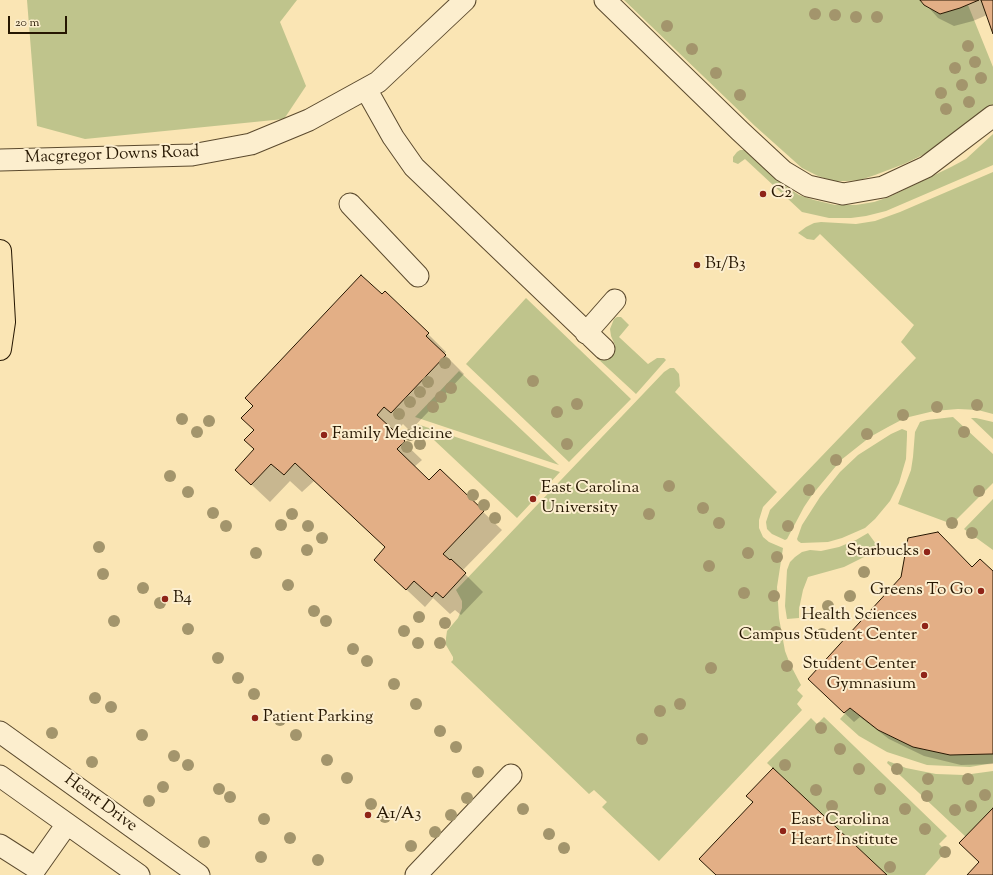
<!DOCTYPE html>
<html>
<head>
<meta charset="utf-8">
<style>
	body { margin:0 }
	#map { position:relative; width:993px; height:875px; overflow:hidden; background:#fae5b4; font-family:"Sorts Mill Goudy",serif }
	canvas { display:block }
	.scale { position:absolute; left:8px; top:16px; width:59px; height:18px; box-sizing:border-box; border:2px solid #261702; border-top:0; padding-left:5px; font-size:12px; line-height:14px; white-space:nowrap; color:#261702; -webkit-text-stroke:3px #fceece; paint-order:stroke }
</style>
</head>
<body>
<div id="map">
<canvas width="993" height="875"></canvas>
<div class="scale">20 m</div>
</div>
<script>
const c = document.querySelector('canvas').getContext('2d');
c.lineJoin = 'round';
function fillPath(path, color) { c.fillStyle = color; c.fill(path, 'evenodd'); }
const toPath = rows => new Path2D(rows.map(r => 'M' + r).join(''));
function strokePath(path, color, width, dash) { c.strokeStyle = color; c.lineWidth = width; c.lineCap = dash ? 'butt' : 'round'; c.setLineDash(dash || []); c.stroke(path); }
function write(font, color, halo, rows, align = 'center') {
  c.font = font + ' "Sorts Mill Goudy",serif'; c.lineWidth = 4; c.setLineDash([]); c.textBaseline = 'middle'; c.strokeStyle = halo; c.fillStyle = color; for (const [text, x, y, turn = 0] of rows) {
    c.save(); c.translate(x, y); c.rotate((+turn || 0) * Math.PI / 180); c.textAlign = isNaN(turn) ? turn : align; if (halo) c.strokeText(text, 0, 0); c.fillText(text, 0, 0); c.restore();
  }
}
fillPath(toPath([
	[27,0,297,0,280,22,306,86,284,119,85,139,37,126],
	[624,0,920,0,924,5,940,14,968,5,993,67,993,105,933,150,904,164,875,175,860,180,847,181,833,181,818,176,802,168,755,126],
	[993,134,993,165,886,211,866,216,851,218,829,218,802,212,745,159,738,164,733,162,733,157,737,152,740,150,744,150,750,154,782,184,799,195,814,200,835,205,856,205,874,202,889,197,951,167,966,159],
	[993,172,993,414,978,410,958,409,934,411,905,418,888,427,870,437,841,460,812,495,804,507,787,539,785,540,772,534,767,529,766,522,770,510,916,358,901,342,914,325,820,234,814,240,807,239,798,233,806,227,814,223,821,222,856,224,875,221,900,212],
	[526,298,631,399,569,462,466,364],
	[617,317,621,317,629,325,619,337,648,364,657,358,664,358,666,360,636,394,597,358,615,345,611,336,610,329,614,319],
	[670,368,674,368,679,374,680,386,675,392,777,492,763,507,759,520,759,528,763,537,769,542,783,548,777,587,779,618,785,651,790,664,801,685,797,690,803,696,797,704,802,710,659,861,602,807,607,802,594,790,589,794,451,662,453,660,453,657,446,645,446,638,447,631,458,618,462,608,462,601,456,590,664,372],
	[459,371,559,465,415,417],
	[953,417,993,454,993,483,952,524,898,504,911,470,913,457,915,432,920,422,927,420],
	[971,418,976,418,993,422,993,439],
	[417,424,560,472,517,518],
	[902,429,907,431,907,436,906,459,899,483,890,501,875,519,865,528,842,538,828,542,801,543,798,541,797,539,802,525,820,497,840,472,858,455,891,434],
	[993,499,993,550,964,529],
	[868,533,879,548,868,555,844,567,808,577,803,590,799,609,799,618,787,619,785,606,787,570,790,562,795,557,802,552,810,550,821,551,839,547,856,540],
	[850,708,878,730,913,747,950,755,993,754,993,763,970,767,927,765,887,752,859,736,840,719],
	[824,717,947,836,939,844,946,851,925,875,887,875,767,763,811,718,817,724],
	[888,761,906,768,936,774,964,775,993,771,993,808,966,837,887,763]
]), '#bfc48c');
fillPath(toPath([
	[922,0,993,0,993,32,987,15,973,21,954,26,938,18],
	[428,334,446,352,444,354,464,374,410,431,403,424,394,433,422,460,414,467,429,482,440,471,502,530,462,571,483,592,461,615,455,610,450,614,433,598,425,607,375,560,386,548,314,481,302,492,290,481,270,502,236,470,255,449,254,406],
	[972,568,993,572,993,764,961,765,924,756,889,739,860,717,854,722,819,689]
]), '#0003');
const building = toPath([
	[920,0,979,0,960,8,940,14,924,5,920,0],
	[981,0,993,0,993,34,981,0],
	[361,275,382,294,385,291,429,333,426,336,446,355,391,413,384,407,377,415,405,441,397,449,429,480,440,469,484,511,443,554,450,560,451,559,466,573,443,598,436,592,432,597,414,581,406,590,374,560,385,547,295,463,284,475,271,464,251,485,235,470,254,449,244,440,254,430,241,418,253,406,245,398,361,275],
	[938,532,972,567,980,559,993,571,993,754,991,754,950,755,913,747,878,730,850,708,844,713,808,679,901,577,908,538,938,532],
	[773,768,887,875,716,875,699,859,753,802,746,796,773,768],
	[993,808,993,875,967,875,979,862,959,843,993,808]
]);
fillPath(building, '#e3af86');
strokePath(building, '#261702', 1);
const minor = toPath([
	[605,0,740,131,783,171,808,186,843,194,883,187,926,167,993,116],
	[366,89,393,137,414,167,604,349],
	[0,160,192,155,251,144,309,120,378,82,465,0],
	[350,204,418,276],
	[586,333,615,300],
	[0,732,199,875],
	[0,776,139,875],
	[0,845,36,868,67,824],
	[416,875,511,775]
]);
const major = toPath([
	[0,251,4,322,0,349]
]);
strokePath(minor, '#5b4a2e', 23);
strokePath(major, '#261702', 24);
strokePath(minor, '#fceece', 21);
strokePath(major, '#fae5b4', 22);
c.fillStyle = '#a3956c';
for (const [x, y] of [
	[815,14],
	[835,15],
	[856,17],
	[877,17],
	[667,26],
	[968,46],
	[692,49],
	[975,62],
	[955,68],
	[716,73],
	[981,78],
	[962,85],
	[941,93],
	[740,95],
	[969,102],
	[946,109],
	[445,363],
	[533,381],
	[428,382],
	[451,388],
	[420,392],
	[441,397],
	[410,402],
	[577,404],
	[977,405],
	[433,407],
	[937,407],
	[557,412],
	[399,414],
	[903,415],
	[182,419],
	[209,421],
	[197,432],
	[964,432],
	[867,434],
	[410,435],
	[420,444],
	[567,444],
	[407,447],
	[836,460],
	[170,476],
	[669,486],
	[809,490],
	[979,491],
	[188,492],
	[473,495],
	[484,505],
	[703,508],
	[213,513],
	[292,514],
	[649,514],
	[495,518],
	[719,523],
	[952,523],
	[281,525],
	[226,526],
	[308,526],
	[788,526],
	[972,533],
	[322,538],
	[99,547],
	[307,550],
	[256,553],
	[748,553],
	[777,557],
	[709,566],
	[864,572],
	[103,574],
	[288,585],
	[143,588],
	[744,593],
	[774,596],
	[850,596],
	[160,603],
	[828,606],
	[314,611],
	[419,617],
	[114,621],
	[326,621],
	[445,623],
	[188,629],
	[404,631],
	[776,632],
	[822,634],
	[418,643],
	[440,643],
	[353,649],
	[218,658],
	[367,661],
	[787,666],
	[711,668],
	[238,678],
	[394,684],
	[254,694],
	[95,698],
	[416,704],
	[680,704],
	[111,707],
	[660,711],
	[280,720],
	[821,728],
	[440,731],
	[52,733],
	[142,735],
	[296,735],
	[642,739],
	[456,747],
	[840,749],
	[174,756],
	[327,760],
	[92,762],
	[188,765],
	[785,765],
	[859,769],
	[897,769],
	[478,772],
	[347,778],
	[928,779],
	[968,779],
	[163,787],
	[219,789],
	[880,789],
	[816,790],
	[985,795],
	[927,796],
	[230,797],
	[467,798],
	[149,801],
	[371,804],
	[832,806],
	[971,806],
	[523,809],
	[905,809],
	[955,810],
	[451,815],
	[385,817],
	[264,819],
	[925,829],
	[435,832],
	[549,834],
	[290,838],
	[204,842],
	[411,846],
	[564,848],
	[945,852],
	[261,857],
	[318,860],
	[890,867]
]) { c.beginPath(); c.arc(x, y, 6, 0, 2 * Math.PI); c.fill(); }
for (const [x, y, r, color] of [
	[763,194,4,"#8f2418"],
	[697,265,4,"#8f2418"],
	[324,435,4,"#8f2418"],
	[533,499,4,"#8f2418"],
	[927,552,4,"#8f2418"],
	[981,591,4,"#8f2418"],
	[165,599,4,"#8f2418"],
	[925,626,4,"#8f2418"],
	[924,675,4,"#8f2418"],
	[255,718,4,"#8f2418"],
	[368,815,4,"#8f2418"],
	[783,831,4,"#8f2418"]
]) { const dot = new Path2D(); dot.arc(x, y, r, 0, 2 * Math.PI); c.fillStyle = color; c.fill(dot); strokePath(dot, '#fceece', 1.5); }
write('17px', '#261702', '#fceece', [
	["Macgregor Downs Road",112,156,-2],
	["Heart Drive",100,804,36]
]);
write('17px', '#261702', '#fceece', [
	["C2",771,194],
	["B1/B3",705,265],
	["Family Medicine",332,435],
	["East Carolina",541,489],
	["University",541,509],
	["Starbucks",919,552,"right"],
	["Greens To Go",973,591,"right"],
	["B4",173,599],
	["Health Sciences",917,616,"right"],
	["Campus Student Center",917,636,"right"],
	["Student Center",916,665,"right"],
	["Gymnasium",916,685,"right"],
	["Patient Parking",263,718],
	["A1/A3",376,815],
	["East Carolina",791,821],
	["Heart Institute",791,841]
], 'left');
</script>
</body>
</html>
